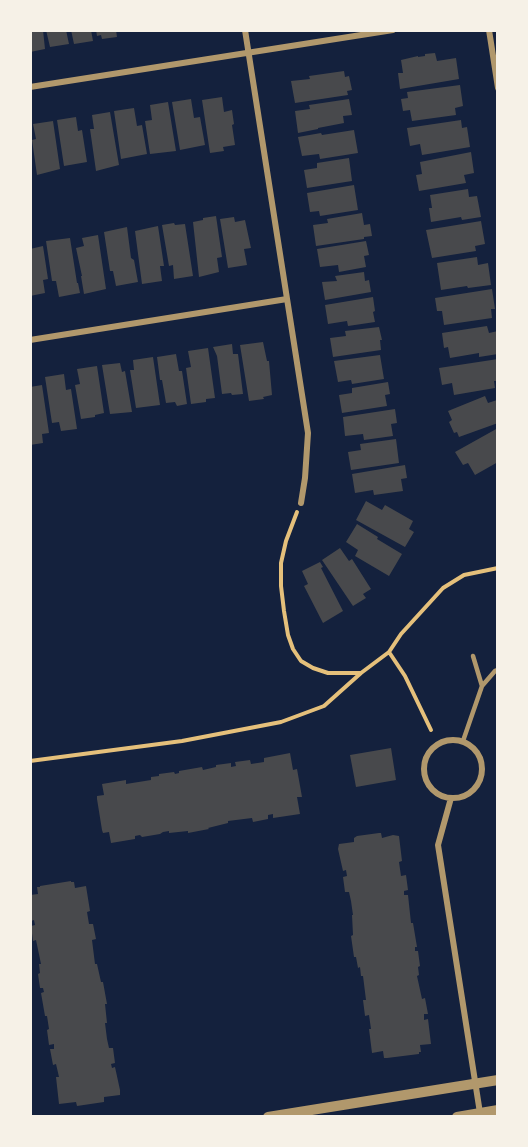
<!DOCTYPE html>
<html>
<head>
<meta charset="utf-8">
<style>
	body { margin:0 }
	#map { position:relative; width:528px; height:1147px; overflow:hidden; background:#14213d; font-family:Lato,sans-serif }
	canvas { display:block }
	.frame { position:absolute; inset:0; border:32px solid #f6f1e7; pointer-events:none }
</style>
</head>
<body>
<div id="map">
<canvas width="528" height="1147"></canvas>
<div class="frame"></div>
</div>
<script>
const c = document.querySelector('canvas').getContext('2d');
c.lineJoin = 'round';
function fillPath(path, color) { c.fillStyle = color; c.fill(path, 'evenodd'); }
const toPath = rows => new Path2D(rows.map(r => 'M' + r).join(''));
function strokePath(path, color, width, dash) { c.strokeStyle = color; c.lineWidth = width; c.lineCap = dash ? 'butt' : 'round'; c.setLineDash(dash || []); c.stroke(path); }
fillPath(toPath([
	[30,30,43,30,45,49,30,52],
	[46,30,66,30,69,44,50,47],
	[71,30,91,30,93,41,74,44],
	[96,30,116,30,117,37,102,39,101,35,97,36],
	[435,53,437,61,456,58,459,79,400,89,398,73,403,73,401,60,418,56,418,57,425,56,425,54],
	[344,71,345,77,349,76,352,90,347,91,348,95,295,103,291,81,310,79,309,76],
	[460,85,463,106,455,108,456,115,412,121,410,110,403,111,401,99,408,98,407,92],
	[222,97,224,112,232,110,234,124,232,125,235,145,223,147,224,151,210,153,202,100],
	[191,99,194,118,200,117,205,145,180,150,172,102],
	[349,99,352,115,343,116,344,123,318,128,318,129,298,133,295,111,310,109,309,105],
	[168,102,176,151,150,154,145,121,152,120,150,105],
	[134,108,137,126,142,125,147,154,121,159,114,111],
	[110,112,119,165,96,171,90,129,94,129,92,115],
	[76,117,78,131,82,130,87,162,64,166,57,120],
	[461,120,462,128,467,127,470,147,422,155,420,144,410,146,407,128],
	[53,121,60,169,37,175,32,140,36,139,33,124],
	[354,130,358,153,320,159,319,154,302,156,298,137,321,133,322,135],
	[471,152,474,173,464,175,466,183,419,191,416,175,422,174,420,162],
	[349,158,352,181,307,188,304,170,317,168,317,163],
	[354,185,358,210,320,216,319,211,310,212,307,193],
	[468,189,469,197,477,196,481,217,462,220,461,217,431,222,429,208,432,208,430,195],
	[362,213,364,225,370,224,372,236,364,237,364,239,316,246,313,225,328,223,327,219],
	[216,216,222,257,217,258,219,272,199,277,193,222,203,220,203,218],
	[234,217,235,222,245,220,251,248,244,249,247,265,228,268,220,219],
	[481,221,485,244,475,246,476,251,432,258,426,230],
	[174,223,175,225,185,224,193,276,174,279,173,265,169,266,162,225],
	[158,226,164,266,160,266,162,281,142,284,135,231],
	[127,227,131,258,134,260,138,282,116,286,113,271,110,271,104,232],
	[98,235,106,289,84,294,81,276,82,276,76,248,84,246,82,238],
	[70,238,77,283,78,283,80,293,59,297,56,281,52,281,46,241],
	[366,241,369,255,364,256,366,267,339,272,338,265,320,267,317,249],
	[43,246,48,279,43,280,45,293,30,296,30,249],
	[477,257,478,265,488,263,491,285,468,288,467,286,441,290,437,263],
	[364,272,365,281,369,280,371,292,325,300,322,282,337,281,335,276],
	[492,289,495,309,491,309,492,318,444,325,442,311,437,311,435,298],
	[373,297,375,311,373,312,375,322,348,326,347,321,328,324,325,305],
	[487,326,489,333,498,331,498,354,479,357,479,353,450,358,448,347,444,348,442,333],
	[379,327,382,340,380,340,381,350,333,357,330,338,346,336,345,331],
	[263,342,267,361,269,361,272,395,263,397,264,399,249,401,240,345],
	[232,344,233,354,238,354,243,394,232,395,231,393,222,394,217,356,213,347],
	[208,348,215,398,206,399,206,402,191,404,186,368,191,367,188,351],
	[176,354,179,371,182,371,187,404,177,406,175,402,166,403,162,380,160,380,157,357],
	[380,355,384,379,352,384,351,380,338,382,334,361],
	[153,357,160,405,136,408,130,370,134,370,133,360],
	[498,359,498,381,494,381,495,388,454,395,452,383,442,385,439,368],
	[120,363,122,372,125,371,132,412,110,414,102,365],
	[97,366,104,413,95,415,95,417,81,419,75,385,80,384,77,369],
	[64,374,66,390,71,389,77,429,61,431,59,422,52,423,45,377],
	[388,382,390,394,385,395,387,406,342,413,339,395,352,393,352,388],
	[42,385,49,433,42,434,43,443,30,445,30,387],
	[485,396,488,403,497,400,498,423,459,437,457,432,454,433,449,422,452,420,448,411],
	[395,409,397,423,391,424,393,436,364,440,363,434,345,436,343,417],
	[498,428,498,462,475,475,468,463,463,465,455,452],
	[396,439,399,463,351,470,348,452,361,450,360,444],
	[405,465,407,478,401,479,403,491,374,495,373,490,355,493,352,474],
	[366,501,382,510,385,505,413,521,409,529,414,532,405,547,356,520],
	[357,524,378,537,377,539,402,554,389,576,355,556,358,550,346,542],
	[340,548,349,561,352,559,371,589,363,594,366,598,353,606,322,560],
	[320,562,323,567,321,568,343,611,323,623,304,586,308,584,302,571],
	[391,748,396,780,356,787,350,755],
	[290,753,293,770,297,769,302,797,297,797,300,814,273,818,273,814,268,815,268,819,253,822,252,818,228,821,228,823,208,828,209,829,188,833,188,831,169,833,169,831,163,832,160,834,142,837,140,835,135,836,135,839,111,843,109,832,103,833,102,830,97,799,97,796,104,795,102,784,126,780,126,784,151,780,151,777,159,776,159,774,174,772,175,774,179,773,179,771,202,767,203,770,216,767,216,765,231,763,231,767,236,766,235,762,250,760,251,764,264,762,264,758],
	[379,833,381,833,382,838,393,835,399,836,402,861,399,862,401,876,406,875,408,890,404,891,404,895,408,895,411,923,413,923,417,947,415,947,415,951,418,951,420,966,418,967,419,975,417,976,422,999,425,998,428,1014,424,1014,424,1020,428,1019,431,1044,420,1045,421,1052,419,1052,419,1054,387,1058,384,1058,383,1051,372,1053,369,1029,371,1029,369,1015,365,1016,363,1000,366,1000,363,976,361,976,360,967,358,968,356,957,354,957,351,936,353,935,352,915,353,915,351,901,349,892,345,892,343,877,347,876,346,870,343,871,338,849,339,844,354,842,354,838,357,836],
	[71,881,71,882,74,882,75,888,86,886,90,911,87,912,89,924,93,924,96,939,92,940,95,964,97,964,101,982,103,982,107,1004,105,1004,107,1023,105,1023,107,1039,109,1048,113,1048,115,1063,111,1064,112,1068,115,1067,120,1090,120,1095,104,1097,104,1102,77,1106,76,1102,59,1104,56,1077,59,1077,56,1064,53,1065,50,1049,54,1049,54,1044,49,1045,47,1030,49,1029,47,1016,45,1016,41,993,44,992,43,988,40,988,38,974,40,973,39,964,41,964,36,940,33,941,31,926,35,925,34,920,31,921,30,917,30,895,38,894,37,887,40,887,40,886]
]), '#48494c');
strokePath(toPath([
	[297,512,286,541,281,563,281,586,284,611,288,635,293,649,301,661,313,668,328,673,360,673],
	[431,730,405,676,389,652,401,634,443,588,464,575,498,568],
	[30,761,182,741,281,722,324,706,361,673,389,652]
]), '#e5c07b', 4);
strokePath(toPath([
	[473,656,482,686],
	[463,741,482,686,495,671,498,670]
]), '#b1986c', 4.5);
strokePath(toPath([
	[245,30,308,433,305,478,301,503],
	[489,30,498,88],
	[30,87,393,30],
	[30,340,287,299],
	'424 769a29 29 0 1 1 58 0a29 29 0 1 1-58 0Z',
	[451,798,438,845,480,1113]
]), '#b1986c', 6);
strokePath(toPath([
	[268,1117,498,1080],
	[457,1117,498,1110]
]), '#b1986c', 10);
</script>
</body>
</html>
